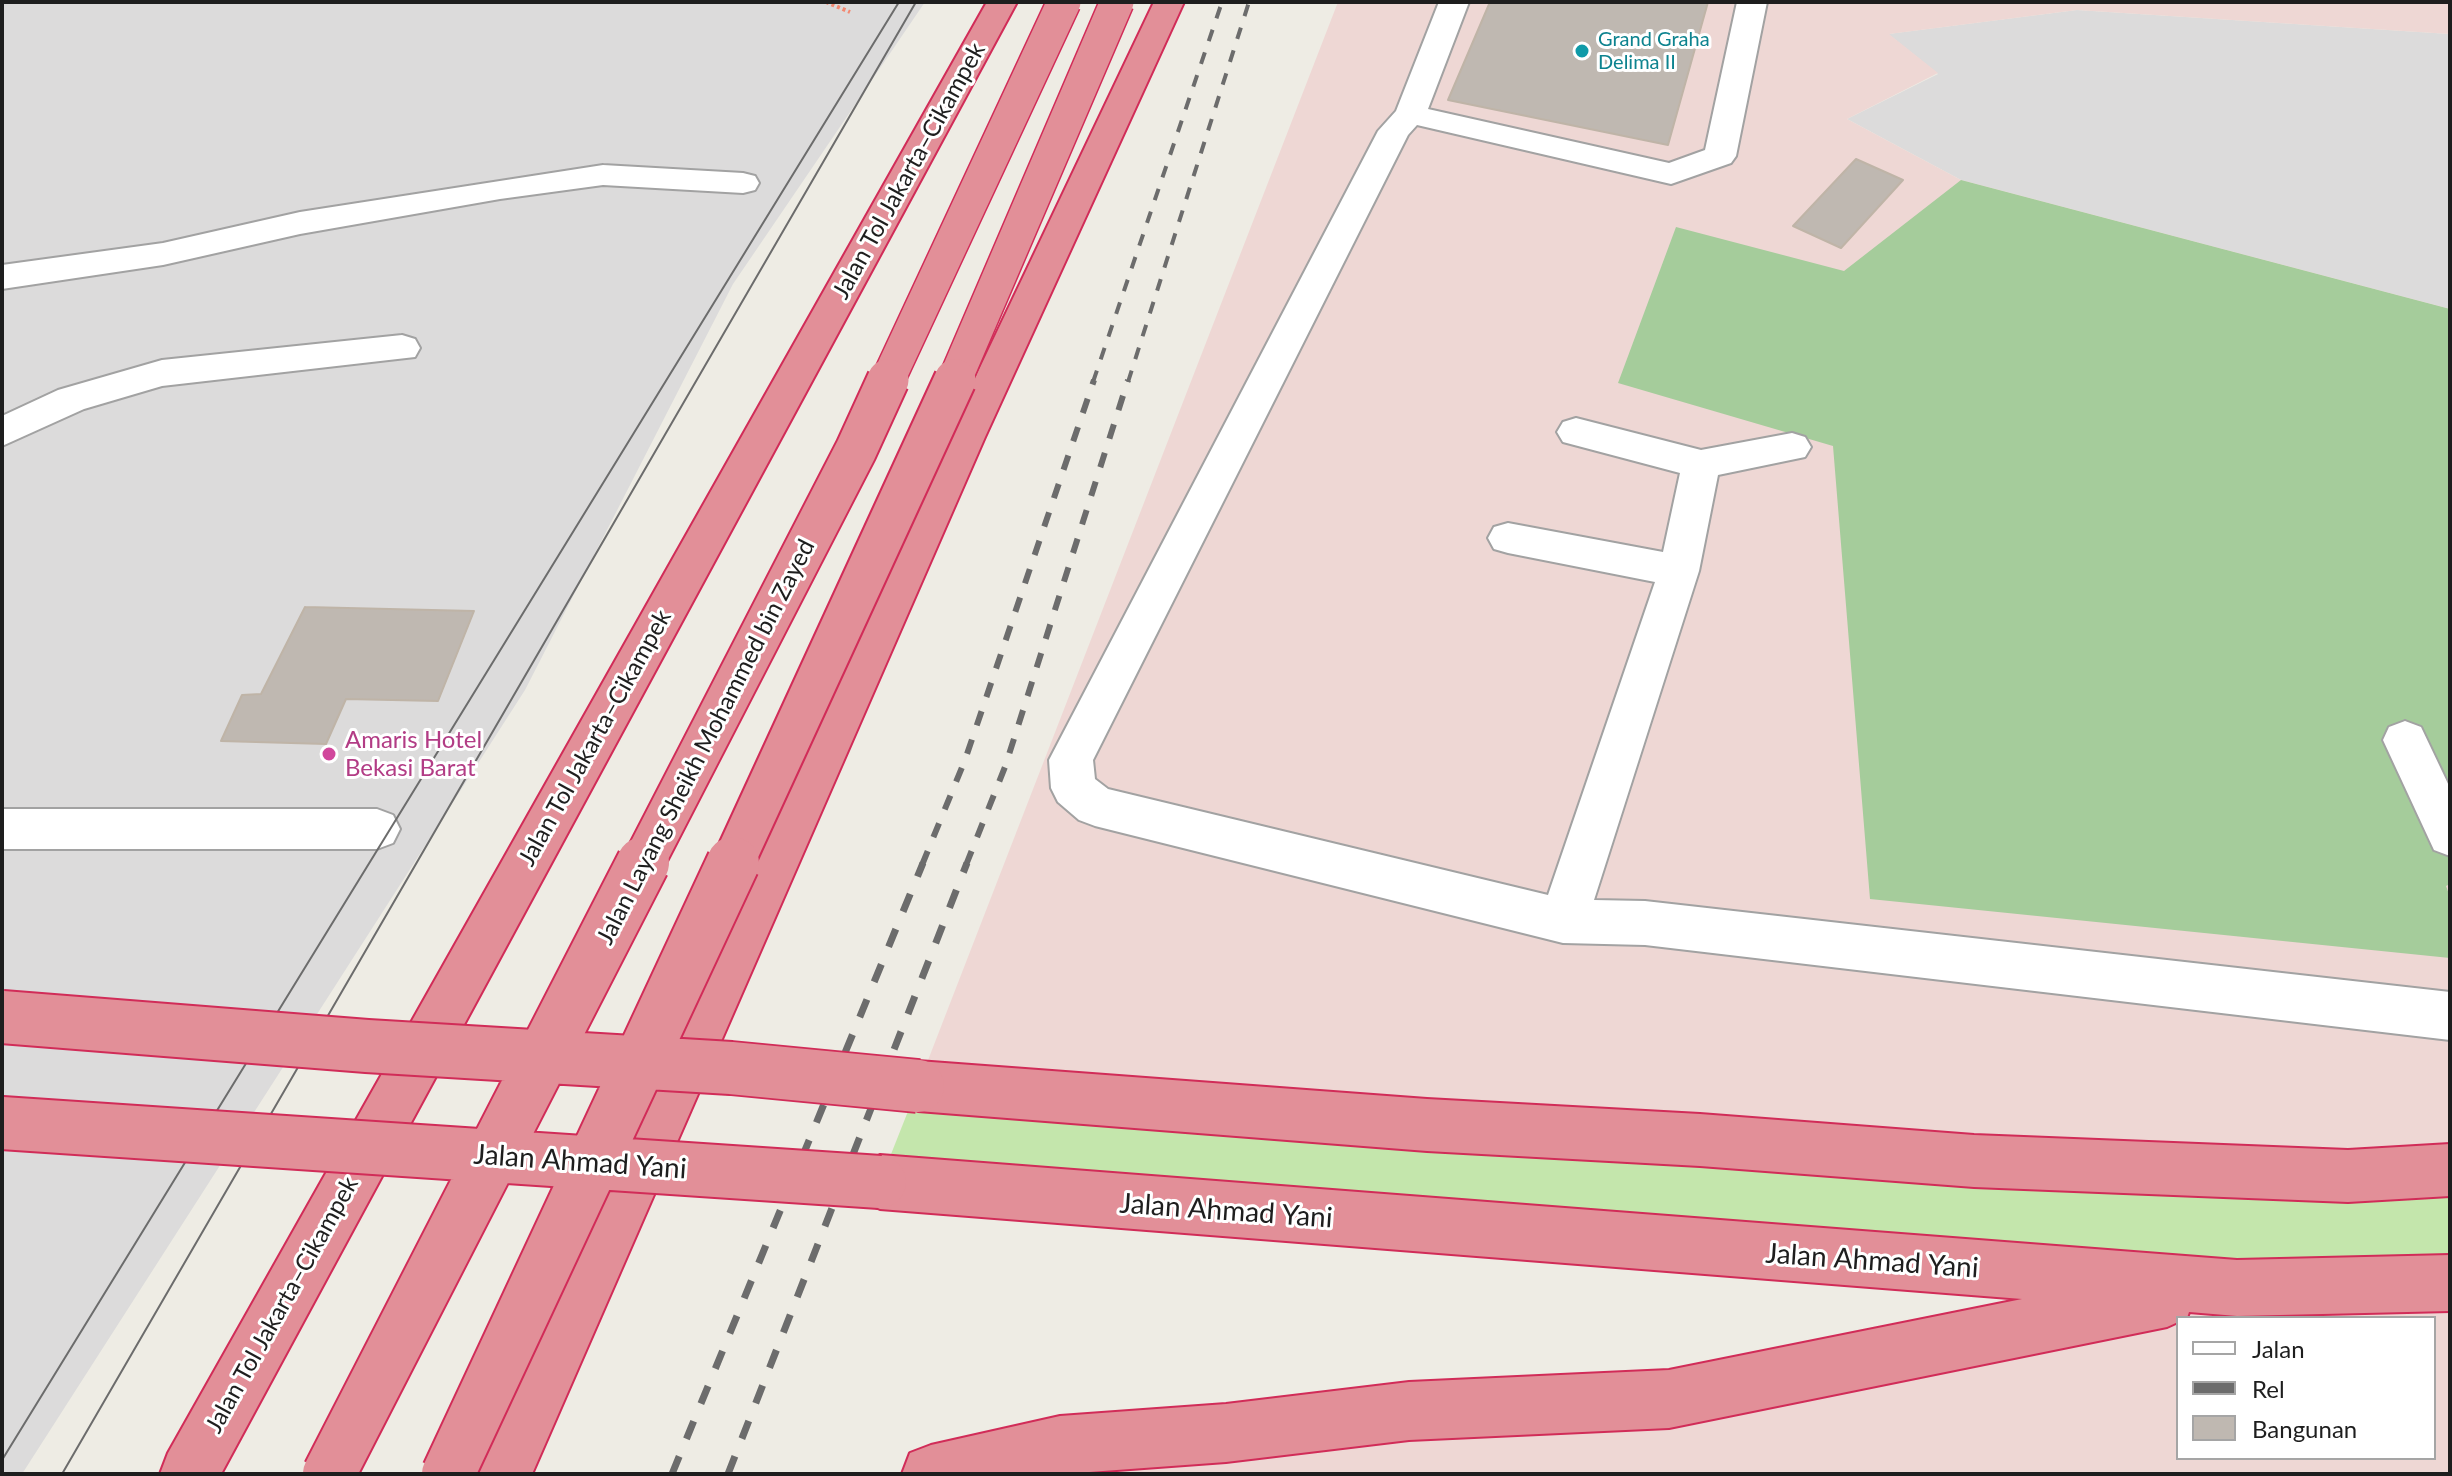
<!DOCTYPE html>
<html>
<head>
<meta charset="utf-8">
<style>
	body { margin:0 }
	#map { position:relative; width:2452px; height:1476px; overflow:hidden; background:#eeece4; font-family:Lato,sans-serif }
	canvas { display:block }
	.frame { position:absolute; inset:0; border:4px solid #1e1e1e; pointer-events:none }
	.legend { position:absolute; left:2176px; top:1316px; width:260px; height:144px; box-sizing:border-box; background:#fff; border:2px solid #a5a5a5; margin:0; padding:10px 14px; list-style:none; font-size:24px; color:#1e1e1e }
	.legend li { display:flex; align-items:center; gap:16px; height:40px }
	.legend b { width:40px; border:2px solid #a5a5a5 }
</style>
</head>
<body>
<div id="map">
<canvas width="2452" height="1476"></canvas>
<div class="frame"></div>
<ul class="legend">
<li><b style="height:10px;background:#fff"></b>Jalan</li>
<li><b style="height:10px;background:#6c6c6c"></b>Rel</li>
<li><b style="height:22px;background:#bfb8b1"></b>Bangunan</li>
</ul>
</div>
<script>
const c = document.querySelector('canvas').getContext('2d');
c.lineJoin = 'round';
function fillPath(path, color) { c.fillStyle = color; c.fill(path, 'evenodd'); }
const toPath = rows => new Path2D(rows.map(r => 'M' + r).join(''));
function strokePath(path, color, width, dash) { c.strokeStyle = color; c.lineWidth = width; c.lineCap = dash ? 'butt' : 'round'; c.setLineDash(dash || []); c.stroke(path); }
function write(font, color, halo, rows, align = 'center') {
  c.font = font + ' Lato,sans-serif'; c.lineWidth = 6; c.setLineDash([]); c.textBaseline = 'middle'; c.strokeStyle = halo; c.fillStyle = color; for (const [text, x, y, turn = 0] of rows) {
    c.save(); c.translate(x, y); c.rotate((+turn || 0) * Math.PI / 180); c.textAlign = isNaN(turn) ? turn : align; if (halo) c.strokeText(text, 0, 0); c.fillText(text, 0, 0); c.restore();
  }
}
fillPath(toPath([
	[2,2,925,2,733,284,525,690,22,1474,2,1474],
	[2077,10,2450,34,2450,309,1961,180,1847,119,1938,74,1888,34]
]), '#dcdbdb');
fillPath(toPath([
	[1338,2,2450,2,2450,34,2077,10,1889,34,1938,73,1847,119,1961,180,2450,309,2450,1170,918,1086],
	[2450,1283,2450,1474,931,1474,2071,1316],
	[2178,1318,2434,1318,2434,1458,2178,1458]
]), '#eed7d4');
fillPath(toPath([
	[918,1086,2450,1170,2450,1283,880,1182]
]), '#c4e6ac');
fillPath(toPath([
	[1961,180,2450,309,2450,884,2446,886,2450,897,2450,958,1870,899,1833,446,1618,383,1676,227,1844,271]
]), '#a5cc9b');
const building = toPath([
	[1490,2,1708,2,1668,145,1448,100,1490,2],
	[1856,159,1903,180,1841,248,1793,226,1856,159],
	[305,607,474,611,438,701,346,699,326,744,221,741,242,695,261,694,305,607]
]);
fillPath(building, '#bfb8b1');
strokePath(building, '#bfb4a7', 2);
const minor = toPath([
	[1439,2,1469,2,1428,109,1669,163,1705,150,1737,2,1767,2,1736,156,1731,163,1671,184,1417,125,1408,135,1093,760,1095,779,1108,789,1548,895,1655,582,1508,553,1494,549,1488,538,1494,527,1508,523,1663,552,1680,473,1563,442,1557,432,1563,422,1576,418,1701,450,1792,433,1805,437,1811,447,1805,457,1718,475,1699,571,1594,900,1645,901,2450,992,2450,1040,1645,945,1563,943,1095,826,1079,820,1058,802,1051,788,1049,760,1378,131,1396,111,1439,2],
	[603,165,743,173,755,176,759,183,755,190,743,193,603,185,500,199,300,234,163,265,2,289,2,265,163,243,300,212,603,165],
	[402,335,415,339,420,348,415,357,162,386,84,409,2,446,2,416,58,390,162,360,402,335],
	[2405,721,2421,727,2450,788,2450,856,2434,850,2383,740,2389,727,2405,721],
	[2,809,377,809,393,815,400,829,393,843,377,849,2,849,2,809]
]);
const highway = toPath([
	[987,2,1017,2,221,1474,160,1474,168,1453,987,2],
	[1154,2,1184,2,985,437,532,1474,473,1474,947,437,1154,2],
	[918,1061,1427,1099,1700,1114,1974,1135,2348,1150,2450,1144,2450,1196,2348,1202,1974,1187,1700,1166,1427,1151,918,1111,900,1104,892,1086,900,1068,918,1061],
	[880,1155,2237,1260,2450,1255,2450,1311,2237,1316,2189,1312,2187,1318,2178,1318,2178,1322,2167,1327,1669,1428,1409,1440,1226,1462,1062,1474,902,1474,910,1453,931,1445,1060,1416,1226,1404,1409,1382,1669,1370,2022,1299,880,1209,861,1201,853,1182,861,1163,880,1155]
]);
strokePath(minor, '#a2a2a2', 4);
strokePath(highway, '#d12c58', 4);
strokePath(toPath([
	[826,2,850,12]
]), '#f38871', 4, [3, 3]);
fillPath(minor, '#fff');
fillPath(highway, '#e28f98');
strokePath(toPath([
	[2,1460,899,2],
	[62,1474,916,2]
]), '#6c6c6c', 2);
strokePath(toPath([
	[1093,382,1222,2],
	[1128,382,1249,2]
]), '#6c6c6c', 4, [12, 12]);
strokePath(toPath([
	[922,865,965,760,1094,380],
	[966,865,1005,767,1128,380]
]), '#6c6c6c', 6, [15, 15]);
strokePath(toPath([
	[672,1474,923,863],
	[728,1474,967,863]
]), '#6c6c6c', 7, [19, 19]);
const highwayBridgeFar2 = toPath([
	[887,382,1064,2],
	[954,382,1117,2]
]);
const highwayBridgeFar1 = toPath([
	[642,865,856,450,888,380],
	[732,865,955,380]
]);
const highwayBridge = toPath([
	[2,1017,367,1046,731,1068,918,1086],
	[2,1123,880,1182],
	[329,1474,643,863],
	[448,1474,733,863]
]);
strokePath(highwayBridgeFar2, '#d12c58', 36, []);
strokePath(highwayBridgeFar1, '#d12c58', 45, []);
strokePath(highwayBridge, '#d12c58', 56, []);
strokePath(highwayBridgeFar2, '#e28f98', 33);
strokePath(highwayBridgeFar1, '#e28f98', 41);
strokePath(highwayBridge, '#e28f98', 52);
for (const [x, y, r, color] of [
	[1582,51,8,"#0f9aa8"],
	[329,754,8,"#d1479c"]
]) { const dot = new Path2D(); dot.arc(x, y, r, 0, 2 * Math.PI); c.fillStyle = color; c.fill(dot); strokePath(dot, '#fff', 3); }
write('20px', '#0d838f', '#fff', [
	["Grand Graha",1598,40],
	["Delima II",1598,63]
], 'left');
write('24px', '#1e1e1e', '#fff', [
	["Jalan Tol Jakarta–Cikampek",909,171,-61],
	["Jalan Tol Jakarta–Cikampek",595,738,-61],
	["Jalan Layang Sheikh Mohammed bin Zayed",706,742,-63],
	["Jalan Tol Jakarta–Cikampek",282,1305,-61]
]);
write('24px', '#b23c85', '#fff', [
	["Amaris Hotel",345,740],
	["Bekasi Barat",345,768]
], 'left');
write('28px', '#1e1e1e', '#fff', [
	["Jalan Ahmad Yani",580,1162,4],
	["Jalan Ahmad Yani",1226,1211,4],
	["Jalan Ahmad Yani",1872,1261,4]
]);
</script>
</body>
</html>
